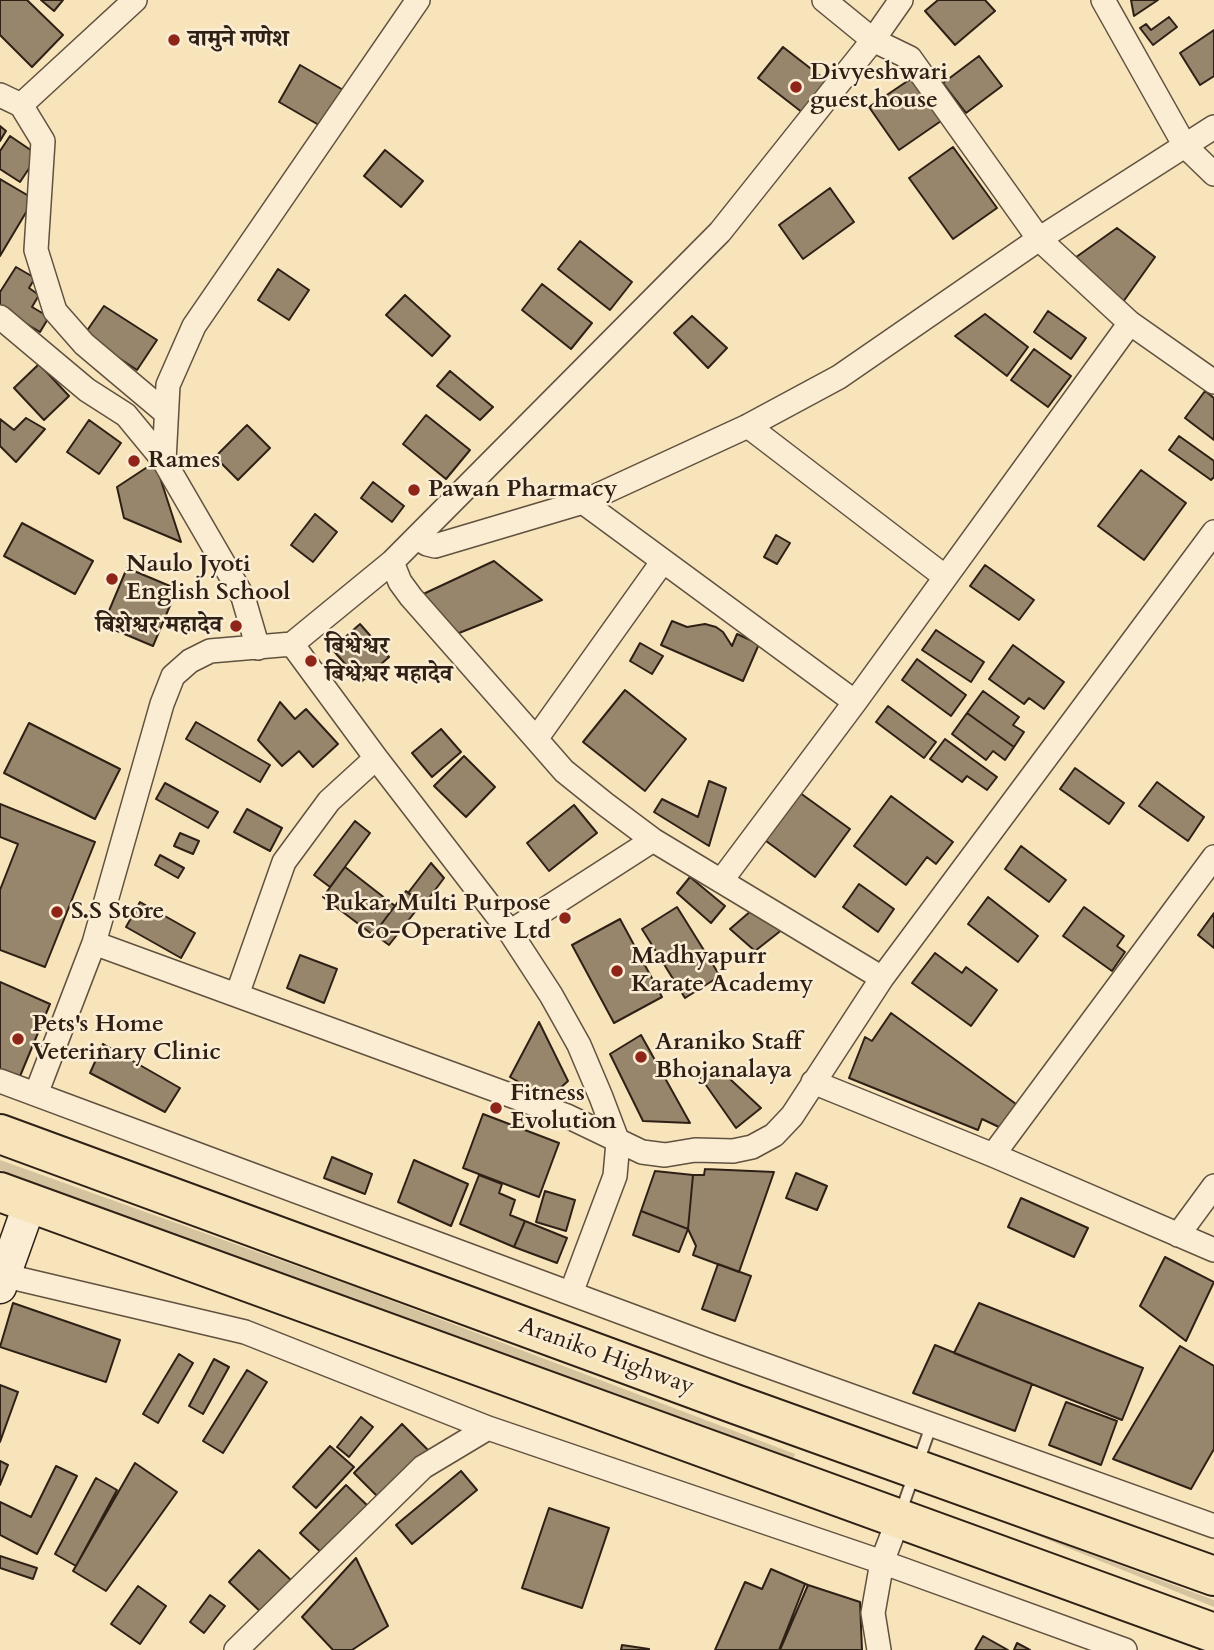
<!DOCTYPE html>
<html>
<head>
<meta charset="utf-8">
<style>
	body { margin:0 }
	canvas { display:block; background:#f7e4bb }
</style>
</head>
<body>
<canvas width="1214" height="1650"></canvas>
<script>
const c = document.querySelector('canvas').getContext('2d');
c.lineJoin = 'round';
function fillPath(path, color) { c.fillStyle = color; c.fill(path, 'evenodd'); }
const toPath = rows => new Path2D(rows.map(r => 'M' + r).join(''));
function strokePath(path, color, width, dash) { c.strokeStyle = color; c.lineWidth = width; c.lineCap = dash ? 'butt' : 'round'; c.setLineDash(dash || []); c.stroke(path); }
function write(font, color, halo, rows, align = 'center') {
  c.font = font + ' Cardo,"Noto Serif Devanagari",serif'; c.lineWidth = 5; c.setLineDash([]); c.textBaseline = 'middle'; c.strokeStyle = halo; c.fillStyle = color; for (const [text, x, y, turn = 0] of rows) {
    c.save(); c.translate(x, y); c.rotate((+turn || 0) * Math.PI / 180); c.textAlign = isNaN(turn) ? turn : align; if (halo) c.strokeText(text, 0, 0); c.fillText(text, 0, 0); c.restore();
  }
}
fillPath(toPath([
	[0,1160,358,1288,795,1454,793,1460,0,1170],
	[1009,1524,1214,1600,1214,1607]
]), '#d5c39f');
const building = toPath([
	[0,0,27,0,63,35,32,67,0,35,0,0],
	[41,0,63,0,54,11,41,0],
	[938,0,985,0,995,11,955,45,925,11,938,0],
	[1131,0,1158,0,1134,16,1131,0],
	[1169,17,1177,27,1153,45,1140,28,1146,24,1151,30,1169,17],
	[1214,30,1214,76,1200,85,1180,53,1214,30],
	[783,47,828,82,803,113,758,78,783,47],
	[979,56,1002,86,966,113,943,83,979,56],
	[300,65,345,91,324,128,279,102,300,65],
	[912,78,941,121,899,150,869,107,912,78],
	[0,126,6,131,0,141,0,126],
	[10,136,38,155,20,182,0,169,0,151,10,136],
	[953,147,997,208,953,239,909,178,953,147],
	[385,150,423,181,401,207,364,176,385,150],
	[0,179,34,199,0,256,0,179],
	[830,188,854,222,803,259,779,225,830,188],
	[1117,228,1155,257,1123,302,1072,260,1117,228],
	[580,241,632,282,610,310,558,269,580,241],
	[16,267,35,278,29,288,39,295,32,307,49,317,40,332,0,308,0,292,16,267],
	[278,269,309,290,289,320,258,300,278,269],
	[542,284,592,323,571,349,522,310,542,284],
	[405,295,450,336,432,356,386,315,405,295],
	[104,306,157,340,137,370,84,335,104,306],
	[1048,311,1086,338,1071,359,1034,332,1048,311],
	[985,314,1028,347,1007,376,955,336,985,314],
	[692,316,727,348,708,368,674,333,692,316],
	[1034,349,1071,376,1048,407,1011,380,1034,349],
	[39,364,69,396,44,420,14,388,39,364],
	[450,371,493,407,480,420,437,386,450,371],
	[1205,391,1214,398,1214,440,1185,418,1205,391],
	[426,415,470,450,446,479,403,444,426,415],
	[26,418,45,429,16,462,0,446,0,419,14,430,26,418],
	[89,420,121,443,99,474,67,452,89,420],
	[247,425,270,448,238,480,215,457,247,425],
	[1179,436,1214,461,1214,477,1211,480,1169,450,1179,436],
	[155,462,181,542,124,518,117,487,155,462],
	[1141,470,1186,503,1144,560,1098,526,1141,470],
	[373,482,404,506,392,522,361,498,373,482],
	[315,514,337,532,313,562,291,545,315,514],
	[22,523,93,561,75,594,4,556,22,523],
	[776,535,790,543,777,564,764,557,776,535],
	[494,561,542,600,454,635,419,596,494,561],
	[985,565,1034,600,1019,620,970,586,985,565],
	[127,568,177,589,153,646,103,625,127,568],
	[672,621,687,627,705,624,716,627,723,632,732,646,737,634,759,644,743,681,661,645,672,621],
	[360,624,389,657,361,682,332,649,360,624],
	[936,630,984,662,971,682,922,650,936,630],
	[640,643,663,656,652,674,630,661,640,643],
	[1013,645,1064,682,1044,709,1029,698,1024,704,989,679,1013,645],
	[917,659,966,695,951,716,902,680,917,659],
	[625,690,686,739,645,791,583,742,625,690],
	[983,691,1019,717,1013,725,1024,732,1014,747,967,713,983,691],
	[280,702,295,719,306,709,338,744,313,767,299,751,282,766,258,740,280,702],
	[888,706,936,742,924,758,876,722,888,706],
	[967,713,1014,747,1005,760,993,751,986,760,952,734,967,713],
	[196,722,270,765,260,782,186,739,196,722],
	[29,723,120,769,95,819,4,773,29,723],
	[441,729,461,752,432,777,412,753,441,729],
	[945,739,997,777,987,790,967,776,962,782,930,759,945,739],
	[464,756,495,787,466,817,434,786,464,756],
	[1075,768,1124,803,1109,824,1060,789,1075,768],
	[709,781,726,788,709,846,654,812,662,799,698,817,709,781],
	[1157,782,1204,817,1188,841,1139,806,1157,782],
	[165,783,218,812,208,828,156,799,165,783],
	[796,790,850,829,815,877,762,838,796,790],
	[891,796,953,842,936,864,927,857,906,885,854,846,891,796],
	[0,804,95,842,45,967,0,950,0,890,18,844,0,837,0,804],
	[574,805,597,833,549,871,527,843,574,805],
	[247,809,282,828,270,851,234,832,247,809],
	[355,821,370,833,330,887,314,875,355,821],
	[180,833,199,841,193,854,174,846,180,833],
	[1021,846,1066,880,1049,902,1005,869,1021,846],
	[160,855,184,868,178,878,155,865,160,855],
	[431,863,444,878,424,905,408,893,431,863],
	[345,867,395,906,373,935,323,897,345,867],
	[690,877,725,906,711,923,677,893,690,877],
	[859,884,894,909,878,932,843,907,859,884],
	[406,891,422,903,389,945,374,934,406,891],
	[988,897,1038,936,1018,962,968,924,988,897],
	[140,902,195,933,181,958,126,927,140,902],
	[677,907,720,976,685,998,642,929,677,907],
	[1084,907,1124,936,1117,946,1125,952,1112,971,1063,936,1084,907],
	[752,910,783,929,755,951,730,929,752,910],
	[1214,913,1214,948,1198,935,1214,913],
	[620,919,662,997,614,1023,572,945,620,919],
	[935,953,962,973,966,967,997,990,971,1026,912,983,935,953],
	[300,955,337,969,324,1003,287,988,300,955],
	[0,982,50,1004,18,1081,0,1074,0,982],
	[891,1013,1016,1104,1001,1128,982,1119,978,1130,849,1078,865,1037,872,1041,891,1013],
	[539,1022,568,1081,548,1099,510,1077,539,1022],
	[641,1035,690,1123,643,1121,610,1054,641,1035],
	[103,1044,180,1088,165,1112,90,1073,103,1044],
	[716,1066,761,1108,736,1128,701,1078,716,1066],
	[483,1114,559,1143,539,1197,463,1168,483,1114],
	[332,1157,372,1174,365,1194,324,1178,332,1157],
	[414,1160,468,1184,451,1226,398,1202,414,1160],
	[705,1169,774,1172,739,1272,693,1255,696,1246,688,1229,693,1175,704,1175,705,1169],
	[655,1171,693,1175,688,1229,641,1211,655,1171],
	[796,1173,827,1186,817,1210,786,1198,796,1173],
	[479,1175,502,1184,499,1193,515,1200,510,1215,525,1221,514,1247,460,1224,479,1175],
	[545,1191,575,1200,566,1231,536,1222,545,1191],
	[1021,1198,1088,1228,1074,1257,1008,1227,1021,1198],
	[641,1211,688,1229,679,1252,633,1235,641,1211],
	[525,1221,567,1238,557,1263,514,1247,525,1221],
	[1165,1257,1214,1282,1186,1341,1140,1306,1165,1257],
	[718,1264,751,1276,735,1321,702,1309,718,1264],
	[13,1303,120,1340,106,1382,0,1347,13,1303],
	[979,1303,1143,1368,1122,1420,954,1353,979,1303],
	[935,1345,1032,1384,1015,1431,913,1393,935,1345],
	[1180,1346,1214,1366,1214,1449,1191,1489,1113,1459,1180,1346],
	[179,1354,193,1363,158,1423,143,1414,179,1354],
	[214,1359,229,1367,203,1414,189,1406,214,1359],
	[247,1370,267,1382,223,1453,203,1441,247,1370],
	[0,1385,18,1392,0,1442,0,1385],
	[1066,1402,1117,1421,1101,1465,1049,1445,1066,1402],
	[361,1417,373,1427,349,1457,337,1447,361,1417],
	[402,1424,428,1450,380,1499,354,1473,402,1424],
	[330,1446,354,1467,316,1508,293,1487,330,1446],
	[0,1461,8,1465,0,1485,0,1461],
	[135,1463,177,1492,106,1591,73,1571,135,1463],
	[56,1466,77,1476,37,1554,0,1535,0,1502,31,1517,56,1466],
	[461,1471,477,1490,412,1544,396,1525,461,1471],
	[96,1478,117,1490,76,1566,55,1554,96,1478],
	[346,1485,370,1508,324,1555,300,1533,346,1485],
	[549,1508,609,1528,582,1608,522,1588,549,1508],
	[259,1550,293,1582,263,1614,229,1582,259,1550],
	[0,1556,37,1568,33,1579,0,1568,0,1556],
	[356,1558,388,1626,352,1650,333,1650,302,1617,356,1558],
	[771,1569,808,1585,780,1650,715,1650,745,1582,762,1589,771,1569],
	[805,1584,860,1602,862,1650,779,1650,805,1584],
	[138,1586,166,1606,140,1644,111,1624,138,1586],
	[210,1595,225,1606,204,1633,190,1622,210,1595],
	[983,1636,1008,1650,975,1650,983,1636],
	[1017,1643,1030,1650,1014,1650,1017,1643],
	[622,1645,649,1649,649,1650,621,1650,622,1645]
]);
fillPath(building, '#97866c');
strokePath(building, '#2f2016', 2);
const lane = toPath([
	[900,1514,931,1426]
]);
const street = toPath([
	[824,0,873,40,910,58,1039,239,1130,323,1214,382],
	[1103,0,1185,146,1214,174],
	[0,95,21,105,43,141,36,250,55,311,84,344,166,413],
	[21,105,135,0],
	[0,317,87,390,126,415,164,461,243,597,258,648],
	[748,426,944,576],
	[164,461,168,385,194,326,418,0],
	[583,502,855,702],
	[417,538,427,544,435,546,583,502,748,426,839,377,1039,239,1214,127],
	[663,561,536,739,564,771,605,804,653,840,882,978],
	[392,562,400,582,411,597,536,739],
	[292,644,376,758,510,932,551,995,579,1045,601,1097,618,1142,615,1176,571,1293],
	[721,881,855,702,1130,323],
	[510,932,653,840],
	[94,943,567,1116,642,1152,665,1155,695,1150,733,1151,752,1147,774,1135,792,1116,882,978,1214,532],
	[237,995,284,862,329,801,376,758],
	[0,1081,712,1346,1214,1526],
	[813,1082,993,1155,1214,1250],
	[36,1094,94,943,162,704,173,676,190,661,210,651,292,644,392,562,720,232,873,40,901,0],
	[993,1155,1214,857],
	[1178,1235,1214,1186],
	[0,1273,15,1278,245,1332,488,1428,882,1562,1125,1650],
	[236,1650,423,1467,488,1428],
	[879,1650,873,1613,882,1562,898,1520]
]);
const secondary = toPath([
	[0,1287,30,1203]
]);
const highway = toPath([
	[0,1134,735,1404,1214,1576],
	[0,1192,1214,1633]
]);
strokePath(lane, '#61513f', 14);
strokePath(street, '#61513f', 26);
strokePath(secondary, '#2f2016', 35);
strokePath(highway, '#2f2016', 42);
strokePath(lane, '#faedd3', 10);
strokePath(street, '#faedd3', 23);
strokePath(secondary, '#faedd3', 32);
strokePath(highway, '#f7e4bb', 38);
for (const [x, y, r, color] of [
	[174,40,7,"#8f2418"],
	[796,87,7,"#8f2418"],
	[134,461,7,"#8f2418"],
	[414,490,7,"#8f2418"],
	[112,579,7,"#8f2418"],
	[236,626,7,"#8f2418"],
	[311,661,7,"#8f2418"],
	[57,912,7,"#8f2418"],
	[565,918,7,"#8f2418"],
	[617,971,7,"#8f2418"],
	[18,1039,7,"#8f2418"],
	[641,1057,7,"#8f2418"],
	[496,1108,7,"#8f2418"]
]) { const dot = new Path2D(); dot.arc(x, y, r, 0, 2 * Math.PI); c.fillStyle = color; c.fill(dot); strokePath(dot, '#faedd3', 2.5); }
write('bold 24px', '#2f2016', '#faedd3', [
	["वामुने गणेश",188,40],
	["Divyeshwari",810,73],
	["guest house",810,101],
	["Rames",148,461],
	["Pawan Pharmacy",428,490],
	["Naulo Jyoti",126,565],
	["English School",126,593],
	["बिशेश्वर महादेव",222,626,"right"],
	["बिश्वेश्वर",325,647],
	["बिश्वेश्वर महादेव",325,675],
	["Pukar Multi Purpose",551,904,"right"],
	["Co-Operative Ltd",551,932,"right"],
	["S.S Store",71,912],
	["Madhyapurr",631,957],
	["Karate Academy",631,985],
	["Pets's Home",32,1025],
	["Veterinary Clinic",32,1053],
	["Araniko Staff",655,1043],
	["Bhojanalaya",655,1071],
	["Fitness",510,1094],
	["Evolution",510,1122]
], 'left');
write('24px', '#2f2016', '#faedd3', [
	["Araniko Highway",606,1357,20]
]);
</script>
</body>
</html>
